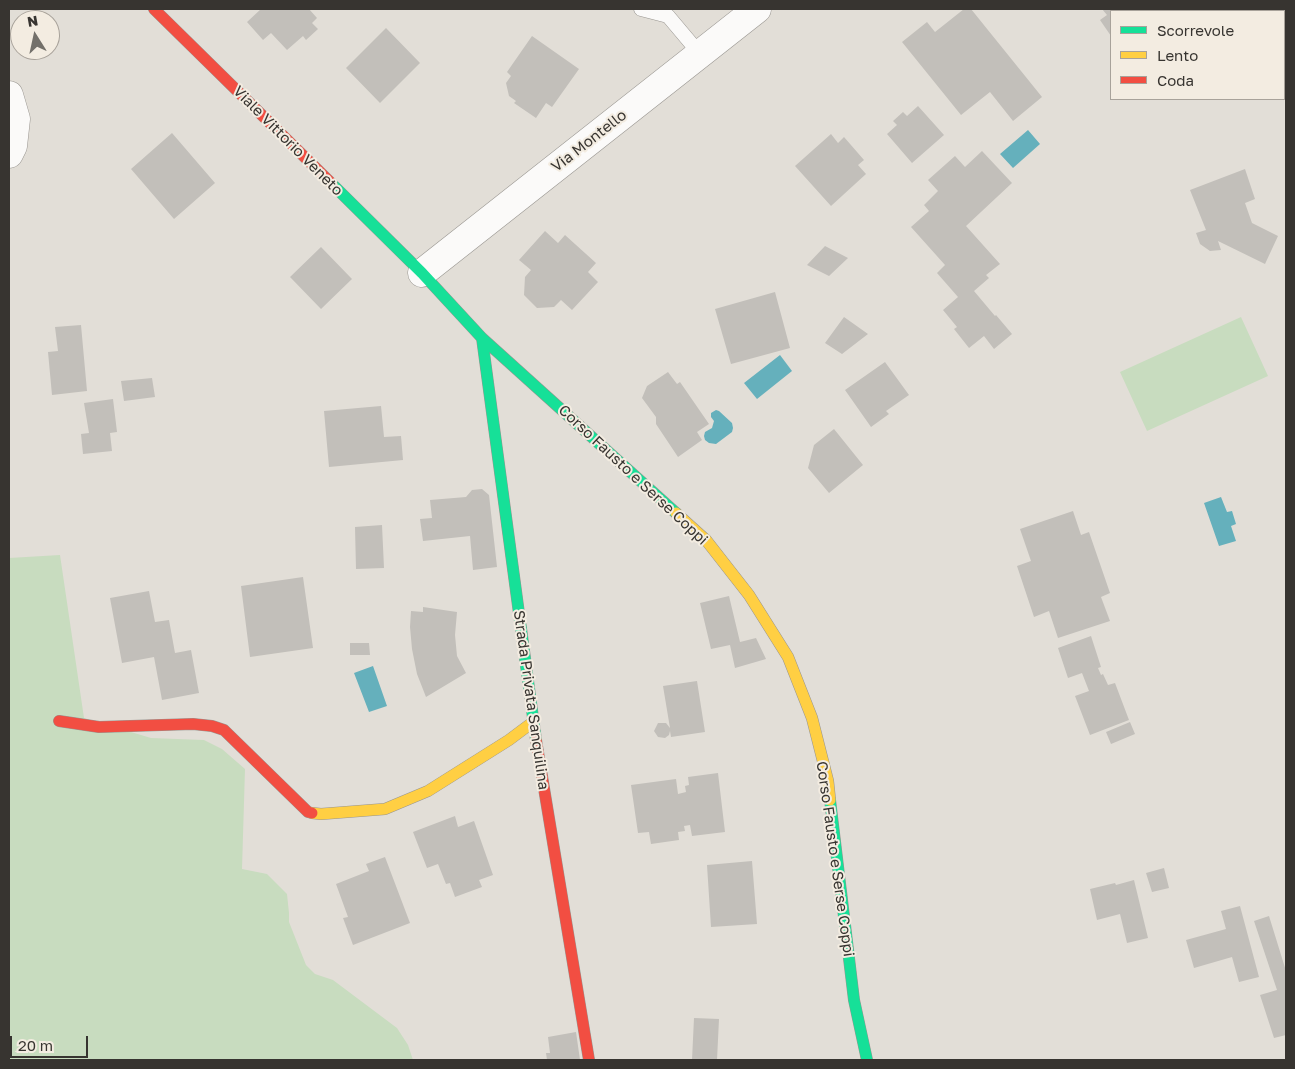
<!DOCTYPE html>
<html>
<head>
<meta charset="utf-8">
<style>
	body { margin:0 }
	#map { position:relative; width:1295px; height:1069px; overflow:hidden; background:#e2ded7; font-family:"Golos Text",sans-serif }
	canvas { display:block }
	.frame { position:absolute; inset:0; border:10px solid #373430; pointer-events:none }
	.legend { position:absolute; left:1110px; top:10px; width:175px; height:90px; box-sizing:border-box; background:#f3ece1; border:1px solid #a8a29a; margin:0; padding:6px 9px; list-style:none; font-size:15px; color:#373430 }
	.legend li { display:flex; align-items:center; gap:10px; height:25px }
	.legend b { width:25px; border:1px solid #a8a29a }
	.north { position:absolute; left:10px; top:10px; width:50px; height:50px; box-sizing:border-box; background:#f3ece1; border:1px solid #a8a29a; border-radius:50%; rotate:350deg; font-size:14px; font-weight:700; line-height:20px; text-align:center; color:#373430 }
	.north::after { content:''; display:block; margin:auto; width:18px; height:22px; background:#73706a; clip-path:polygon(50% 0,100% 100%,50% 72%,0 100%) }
	.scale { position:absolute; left:10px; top:1036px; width:78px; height:22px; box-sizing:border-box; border:2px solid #373430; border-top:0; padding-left:6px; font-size:15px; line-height:18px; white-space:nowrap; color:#373430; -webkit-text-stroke:4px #f3ece1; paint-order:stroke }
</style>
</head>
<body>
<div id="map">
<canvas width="1295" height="1069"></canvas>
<div class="frame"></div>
<ul class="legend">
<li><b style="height:6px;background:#16e098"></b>Scorrevole</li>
<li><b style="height:6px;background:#ffcf43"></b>Lento</li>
<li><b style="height:6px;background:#f24e42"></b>Coda</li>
</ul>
<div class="north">N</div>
<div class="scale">20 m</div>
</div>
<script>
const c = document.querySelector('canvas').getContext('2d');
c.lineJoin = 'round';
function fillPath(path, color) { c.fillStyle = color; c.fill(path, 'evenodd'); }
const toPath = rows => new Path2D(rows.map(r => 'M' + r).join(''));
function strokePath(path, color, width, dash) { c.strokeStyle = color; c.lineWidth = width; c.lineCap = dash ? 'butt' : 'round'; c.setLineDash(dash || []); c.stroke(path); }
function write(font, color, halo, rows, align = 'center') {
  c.font = font + ' "Golos Text",sans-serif'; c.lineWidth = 4; c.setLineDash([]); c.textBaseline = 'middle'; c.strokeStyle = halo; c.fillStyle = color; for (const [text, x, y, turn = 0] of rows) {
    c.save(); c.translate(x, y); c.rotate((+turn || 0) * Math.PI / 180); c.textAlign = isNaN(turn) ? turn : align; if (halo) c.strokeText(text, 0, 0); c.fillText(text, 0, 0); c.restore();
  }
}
fillPath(toPath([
	[1241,317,1268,376,1147,431,1120,372],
	[60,555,84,718,151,738,204,740,222,749,245,769,242,869,267,874,287,894,289,913,289,922,306,965,315,974,333,980,397,1028,408,1045,413,1060,9,1060,9,558]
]), '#c8dcbf');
fillPath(toPath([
	[1028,130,1040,144,1013,168,1000,154],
	[780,355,792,371,757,399,744,383],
	[716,410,719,411,732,423,733,428,732,432,716,444,709,443,705,440,704,436,705,432,712,428,714,421,711,417,711,413],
	[1221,497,1227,512,1232,511,1236,524,1231,526,1236,541,1219,546,1204,503],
	[373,666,387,706,369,712,354,673]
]), '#65b0bc');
fillPath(toPath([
	[261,9,309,9,317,18,312,23,318,29,306,40,303,36,287,50,271,33,263,40,247,22],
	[964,9,971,9,1042,97,1013,121,990,92,961,115,902,42,927,22,935,32],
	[1102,9,1154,9,1156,11,1111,11,1111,36,1100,20,1107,15],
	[386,28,420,63,380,103,346,68],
	[532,36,579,69,552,107,546,103,536,118,514,103,516,101,509,96,506,83,511,76,507,72],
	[918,106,944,135,912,163,887,134,897,125,893,121,903,112,907,116],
	[172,133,215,183,174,219,131,169],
	[831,134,838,143,844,137,864,160,858,165,866,174,831,206,795,166],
	[982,151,1012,183,966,226,1000,264,986,275,989,278,974,291,995,316,996,315,1012,334,994,349,984,336,969,348,954,329,957,327,943,310,958,297,937,273,945,265,911,227,929,211,924,205,938,191,928,180,955,156,965,167],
	[1245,169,1255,199,1245,203,1252,223,1278,236,1265,264,1218,241,1221,250,1210,251,1200,244,1196,233,1206,230,1190,190],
	[545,231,558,243,565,235,596,263,588,272,598,282,572,310,561,300,554,307,537,308,524,295,525,277,531,270,519,260],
	[825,246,848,258,829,276,807,265],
	[321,247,352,279,321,309,290,277],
	[775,292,790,348,731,364,715,309],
	[844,317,868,334,842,354,825,343],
	[81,325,87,391,52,395,48,352,58,351,55,327],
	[885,362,909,395,886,411,889,414,871,427,845,390],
	[668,372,677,384,680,382,709,424,697,432,702,440,678,457,656,424,656,417,642,398,647,386],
	[152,378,155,397,124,401,121,381],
	[113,399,117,432,110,433,112,451,83,454,81,434,89,433,84,403],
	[381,406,384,437,401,436,403,460,329,467,324,411],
	[834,429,863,465,829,493,808,468,814,445],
	[482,489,489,495,497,567,473,570,470,536,423,541,420,519,432,518,430,500,466,497,472,490],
	[1073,511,1081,535,1089,532,1110,593,1101,597,1110,621,1058,638,1049,611,1034,617,1017,566,1031,561,1020,529],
	[382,525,384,568,356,569,355,527],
	[303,577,313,648,250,657,241,586],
	[149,591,155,622,169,620,175,653,191,650,199,693,162,700,154,657,122,663,110,598],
	[729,596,740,642,756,638,766,659,735,668,730,645,711,649,700,603],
	[423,607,457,612,455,635,457,656,466,673,426,697,417,674,412,649,410,627,411,611,423,612],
	[1091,636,1101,667,1098,668,1101,675,1103,674,1108,685,1115,683,1129,720,1090,735,1075,696,1089,691,1082,673,1068,678,1058,648],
	[350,643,369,643,370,655,350,655],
	[697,681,705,732,671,737,670,731,669,735,665,738,658,737,654,731,658,723,666,723,670,728,663,686],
	[1130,722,1135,734,1111,744,1106,732],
	[718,773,725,832,692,836,690,825,684,826,685,831,678,832,679,840,651,844,649,832,638,833,631,785,676,779,678,794,686,792,685,786,689,785,688,777],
	[455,816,458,827,474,821,493,875,479,880,482,887,455,897,450,883,446,884,438,864,427,868,413,832],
	[385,857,410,923,353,945,343,918,348,917,336,884,369,871,366,864],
	[752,861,757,924,711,927,707,865],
	[1164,868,1169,888,1152,892,1146,873],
	[1134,880,1148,938,1127,943,1120,914,1097,920,1090,889,1115,883,1116,885],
	[1240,906,1259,977,1239,982,1232,957,1194,968,1186,940,1226,929,1221,911],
	[1269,916,1286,971,1286,1035,1274,1038,1260,995,1277,990,1254,921],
	[694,1018,719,1019,717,1060,692,1060],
	[576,1032,580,1060,547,1060,546,1053,550,1053,548,1037]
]), '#c2bfba');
const lane = toPath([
	[641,9,668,16,700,54]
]);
const street = toPath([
	[9,95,16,119,13,146,9,154],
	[422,273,757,9]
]);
const fast = toPath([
	[332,184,422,273,482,338,676,513],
	[482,338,536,740],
	[830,800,854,1000,867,1060]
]);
const slow = toPath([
	[676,513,706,540,749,595,788,657,812,718,828,781,830,800],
	[312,813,321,814,385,809,428,791,509,740,533,722]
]);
const jam = toPath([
	[154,9,332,184],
	[59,721,99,727,193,724,212,726,224,730,308,812,312,813],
	[536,740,589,1060]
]);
strokePath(lane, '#989590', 15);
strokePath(street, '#989590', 29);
strokePath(fast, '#989590', 12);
strokePath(slow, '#989590', 12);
strokePath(jam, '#989590', 12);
strokePath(lane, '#fbfaf9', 14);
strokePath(street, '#fbfaf9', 28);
strokePath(fast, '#16e098', 11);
strokePath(slow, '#ffcf43', 11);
strokePath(jam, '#f24e42', 11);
write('15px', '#373430', '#f3ece1', [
	["Viale Vittorio Veneto",288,141,45],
	["Via Montello",589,141,-38],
	["Corso Fausto e Serse Coppi",633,475,43],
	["Strada Privata Sanquilina",531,700,82],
	["Corso Fausto e Serse Coppi",835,859,82]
]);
</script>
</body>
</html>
